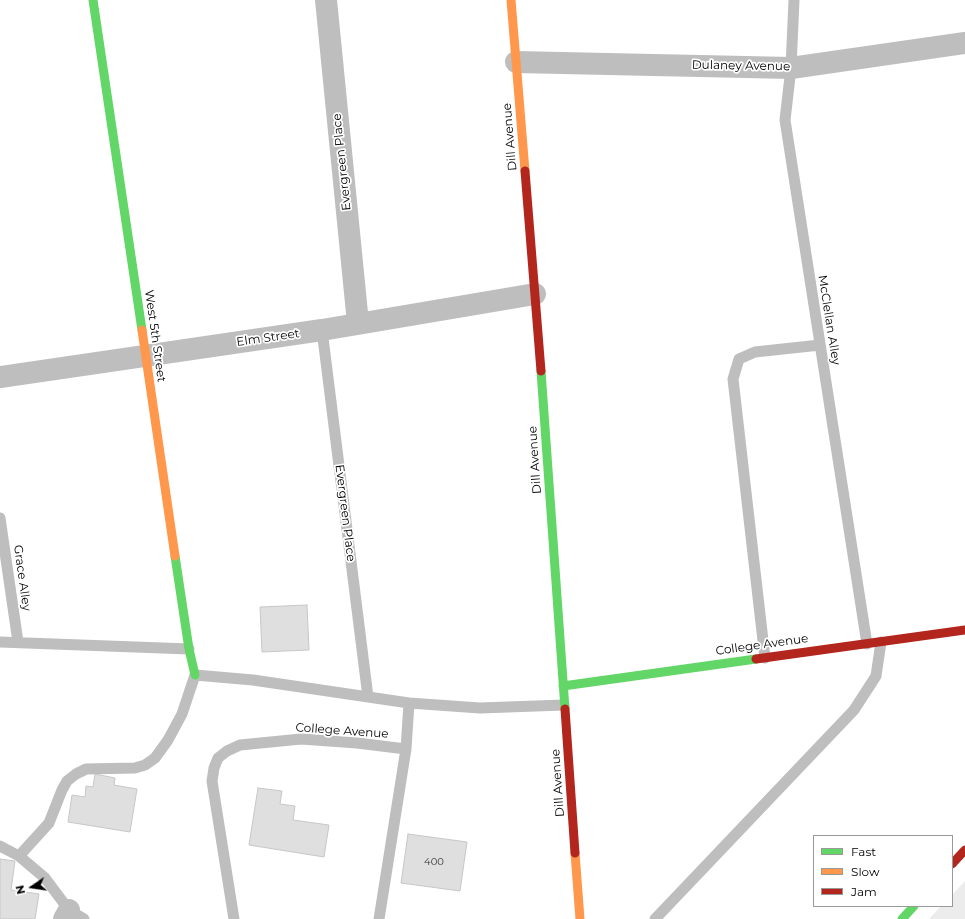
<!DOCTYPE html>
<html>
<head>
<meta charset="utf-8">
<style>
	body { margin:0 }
	#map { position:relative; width:965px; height:919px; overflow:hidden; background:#fff; font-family:Montserrat,sans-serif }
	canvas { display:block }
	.legend { position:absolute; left:813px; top:835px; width:140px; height:72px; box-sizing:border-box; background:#fff; border:1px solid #999; margin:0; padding:5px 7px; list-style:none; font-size:12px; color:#000 }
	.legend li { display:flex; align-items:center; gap:8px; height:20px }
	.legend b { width:20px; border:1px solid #999 }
	.north { position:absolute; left:12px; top:867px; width:40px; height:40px; -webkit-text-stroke:3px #fff; paint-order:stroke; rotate:257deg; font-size:11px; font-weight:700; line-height:16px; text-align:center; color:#000 }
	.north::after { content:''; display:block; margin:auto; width:14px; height:18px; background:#000; clip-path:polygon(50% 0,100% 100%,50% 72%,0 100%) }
</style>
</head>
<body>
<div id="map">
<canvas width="965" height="919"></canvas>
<ul class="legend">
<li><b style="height:5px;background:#63d668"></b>Fast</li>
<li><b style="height:5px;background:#ff974d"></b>Slow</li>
<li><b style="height:5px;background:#b3261e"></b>Jam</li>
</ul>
<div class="north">N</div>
</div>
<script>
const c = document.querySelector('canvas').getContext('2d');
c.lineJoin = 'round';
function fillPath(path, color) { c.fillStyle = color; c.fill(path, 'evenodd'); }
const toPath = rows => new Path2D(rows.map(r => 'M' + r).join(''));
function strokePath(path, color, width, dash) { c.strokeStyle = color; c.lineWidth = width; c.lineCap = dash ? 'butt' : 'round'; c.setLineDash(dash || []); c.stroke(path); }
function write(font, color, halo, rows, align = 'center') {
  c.font = font + ' Montserrat,sans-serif'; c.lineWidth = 3.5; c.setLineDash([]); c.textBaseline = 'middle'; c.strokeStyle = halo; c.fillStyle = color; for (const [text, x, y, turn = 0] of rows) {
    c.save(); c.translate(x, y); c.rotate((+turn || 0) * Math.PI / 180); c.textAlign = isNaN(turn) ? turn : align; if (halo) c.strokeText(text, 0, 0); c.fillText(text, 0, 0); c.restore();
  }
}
fillPath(toPath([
	[965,881,965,919,929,919,941,906,952,906,952,895]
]), '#ececec');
const building = toPath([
	[307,605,309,650,262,652,260,607,307,605],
	[95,774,115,778,114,785,137,789,130,832,68,822,72,795,85,797,86,786,93,787,95,774],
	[258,788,282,791,280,804,295,806,293,820,329,825,324,857,249,845,258,788],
	[408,834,467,842,460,891,401,883,408,834],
	[0,859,15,861,11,890,39,894,35,919,0,919,0,859]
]);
fillPath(building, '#dfdfdf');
strokePath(building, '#c7c7c7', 1);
strokePath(toPath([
	[794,0,791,68,785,120,867,644],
	[322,330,368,697],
	[0,518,18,642],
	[0,642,189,649],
	[765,658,733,379,739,359,755,352,820,345],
	[0,846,19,856,45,878,69,910,84,919],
	[19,856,49,823,62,790,67,781,76,774,86,769,135,768,145,765,155,758,168,740,182,714,195,675,253,680,409,703,480,708,564,705],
	[234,919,212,781,214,768,218,758,227,751,240,745,301,739,357,743,406,749],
	[379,919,406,749,409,703],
	[655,919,854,710,876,676,881,642]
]), '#bebebe', 11);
strokePath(toPath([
	[326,0,358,323],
	[516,62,791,68,965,43],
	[0,377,322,330,535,294],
	[64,919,69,910]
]), '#bebebe', 22);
strokePath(toPath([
	[93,0,142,330],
	[541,371,565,709],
	[175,556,189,649,195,675],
	[563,686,756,659],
	[902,919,914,906]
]), '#63d668', 9);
strokePath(toPath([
	[511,0,525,171],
	[142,330,175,556],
	[575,853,580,919]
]), '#ff974d', 9);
strokePath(toPath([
	[525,171,541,371],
	[756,659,965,630],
	[565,709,575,853],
	[952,864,965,850]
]), '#b3261e', 9);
write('10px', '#383838', null, [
	["400",434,862]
]);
write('12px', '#000', '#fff', [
	["Dulaney Avenue",741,66,1],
	["Dill Avenue",510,137,-95],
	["Evergreen Place",342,162,-96],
	["McClellan Alley",829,320,81],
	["West 5th Street",155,336,82],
	["Elm Street",268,338,-8],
	["Dill Avenue",535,460,-94],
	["Evergreen Place",345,513,83],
	["Grace Alley",22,578,82],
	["College Avenue",762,645,-8],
	["College Avenue",342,731,4],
	["Dill Avenue",558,783,-94]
]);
</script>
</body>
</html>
